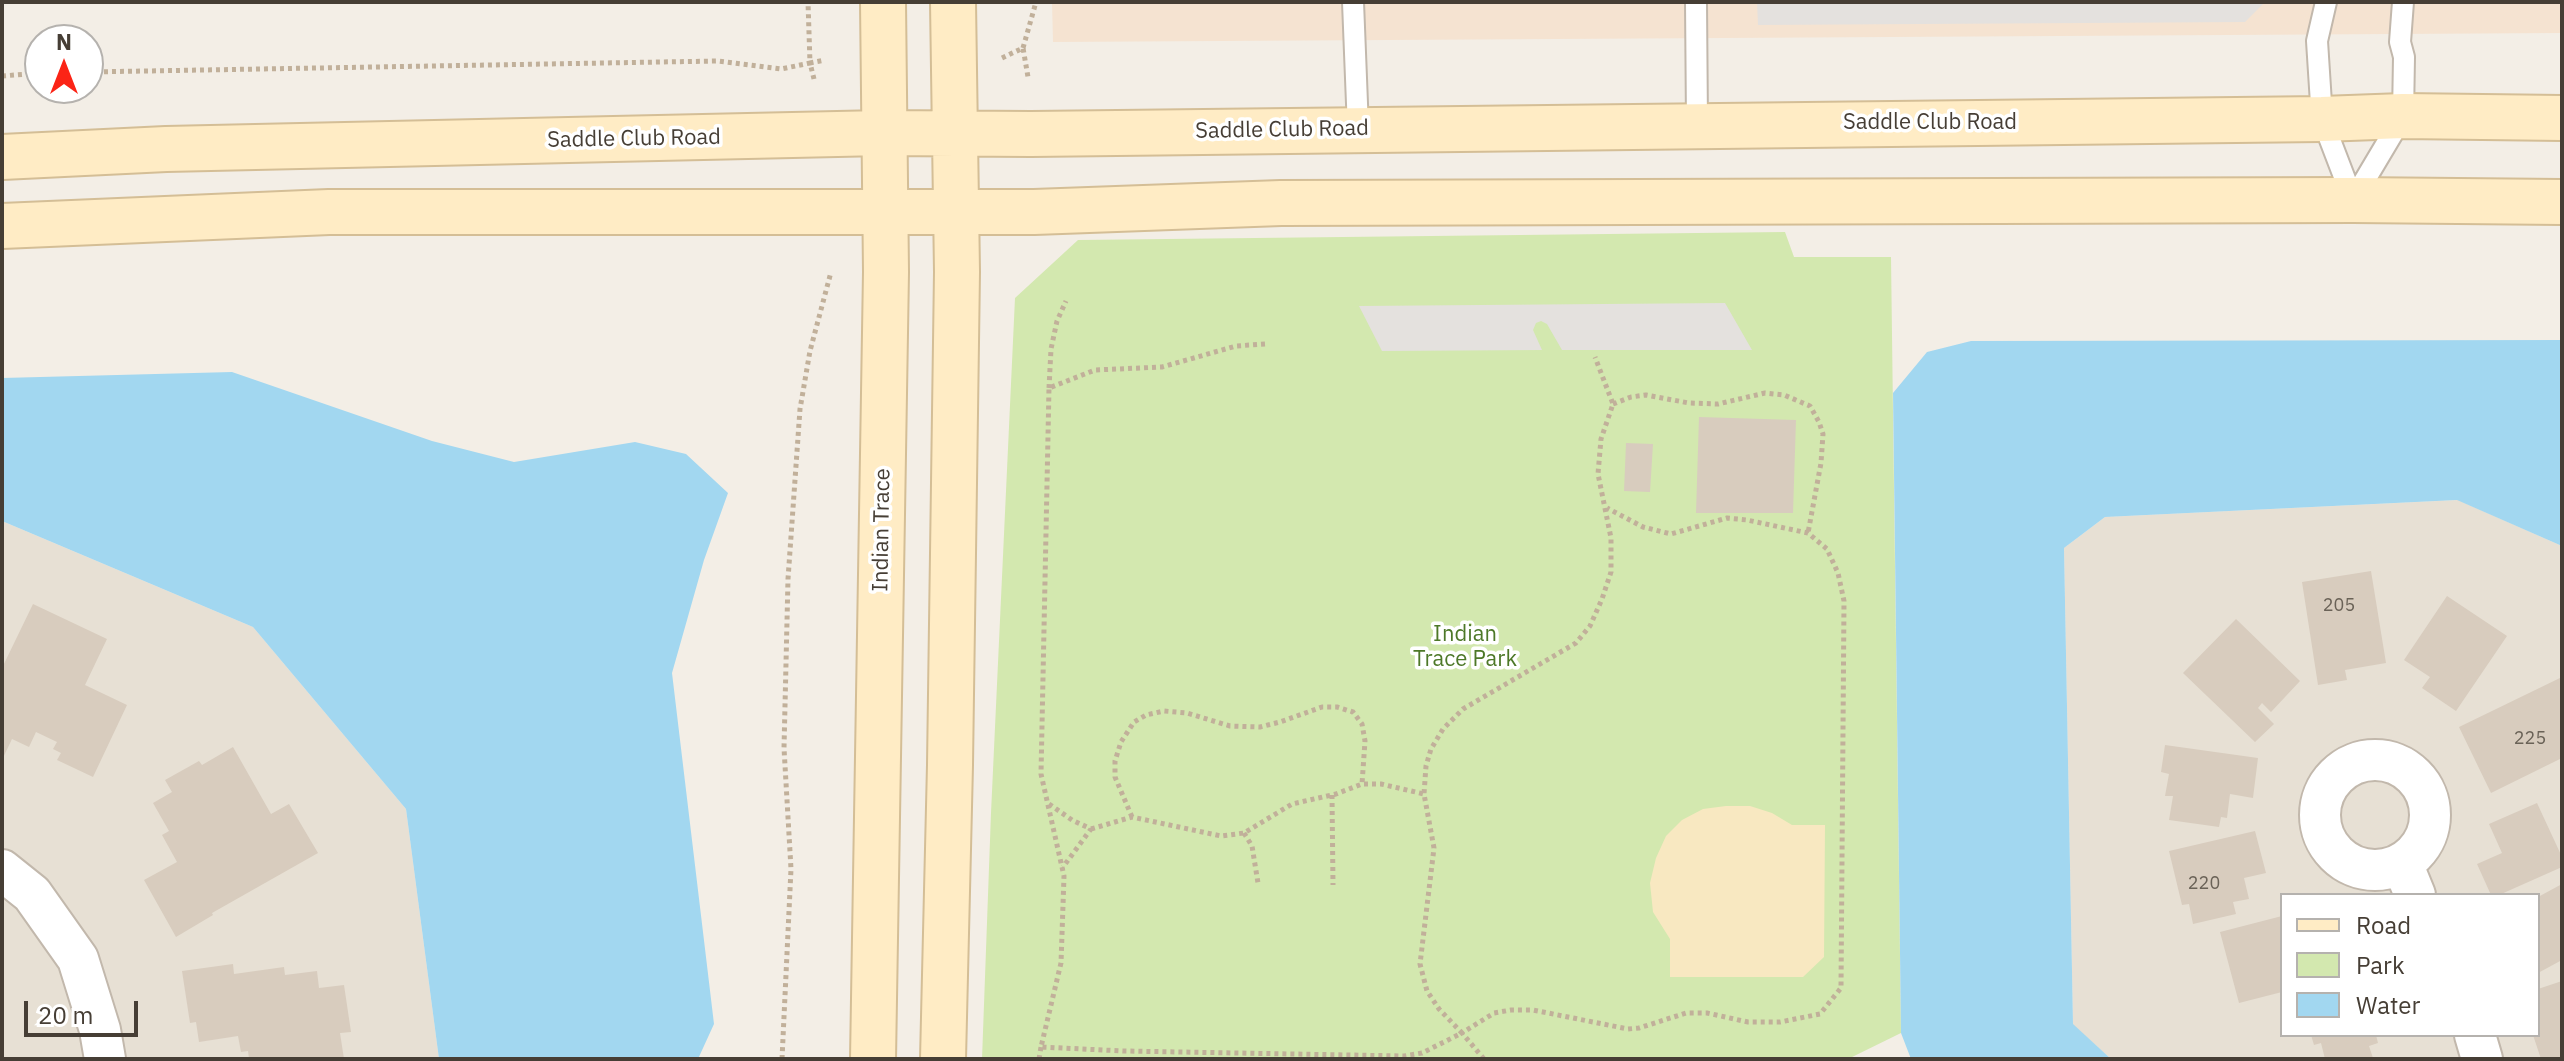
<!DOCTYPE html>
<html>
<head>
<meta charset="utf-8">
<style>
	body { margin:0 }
	#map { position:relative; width:2564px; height:1061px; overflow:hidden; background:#f3eee6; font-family:"IBM Plex Sans",sans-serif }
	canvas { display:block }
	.frame { position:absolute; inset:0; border:4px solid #463e35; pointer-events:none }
	.legend { position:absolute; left:2280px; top:893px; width:260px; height:144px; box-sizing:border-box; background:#fff; border:2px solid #b5b2ae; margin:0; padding:10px 14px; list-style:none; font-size:24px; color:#463e35 }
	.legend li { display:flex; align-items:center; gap:16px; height:40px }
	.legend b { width:40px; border:2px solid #b5b2ae }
	.north { position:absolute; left:24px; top:24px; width:80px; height:80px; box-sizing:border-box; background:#fff; border:2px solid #b5b2ae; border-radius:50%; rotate:0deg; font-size:22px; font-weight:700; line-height:32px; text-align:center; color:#463e35 }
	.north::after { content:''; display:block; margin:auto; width:28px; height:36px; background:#fb2416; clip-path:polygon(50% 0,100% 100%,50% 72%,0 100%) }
	.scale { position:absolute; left:24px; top:1001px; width:114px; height:36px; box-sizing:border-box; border:4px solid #463e35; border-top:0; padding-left:10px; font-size:24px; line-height:28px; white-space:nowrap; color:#463e35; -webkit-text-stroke:6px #fff; paint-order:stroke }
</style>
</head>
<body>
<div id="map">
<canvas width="2564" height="1061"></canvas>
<div class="frame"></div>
<ul class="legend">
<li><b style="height:10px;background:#ffecc5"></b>Road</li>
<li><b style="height:22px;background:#d3e8af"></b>Park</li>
<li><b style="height:22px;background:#a2d7f0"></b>Water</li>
</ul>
<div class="north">N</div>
<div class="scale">20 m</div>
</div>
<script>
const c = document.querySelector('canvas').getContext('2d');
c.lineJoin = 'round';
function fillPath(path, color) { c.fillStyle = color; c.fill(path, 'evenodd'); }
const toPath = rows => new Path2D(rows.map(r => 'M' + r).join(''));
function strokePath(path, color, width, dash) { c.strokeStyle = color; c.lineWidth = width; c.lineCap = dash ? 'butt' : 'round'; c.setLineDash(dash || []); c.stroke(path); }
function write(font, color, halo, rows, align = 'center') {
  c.font = font + ' "IBM Plex Sans",sans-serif'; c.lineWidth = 7; c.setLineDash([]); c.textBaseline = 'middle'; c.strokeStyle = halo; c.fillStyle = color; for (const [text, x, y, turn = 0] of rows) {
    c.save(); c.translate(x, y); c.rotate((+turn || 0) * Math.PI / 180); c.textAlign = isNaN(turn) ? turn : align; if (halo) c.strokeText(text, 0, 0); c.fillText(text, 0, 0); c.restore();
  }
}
fillPath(toPath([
	[2458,500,2562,546,2562,1059,2111,1059,2073,1025,2064,548,2105,517],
	[2282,895,2538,895,2538,1035,2282,1035],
	[2,521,253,627,406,809,439,1059,2,1059]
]), '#e7e0d4');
fillPath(toPath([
	[1052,2,2562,2,2562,33,1053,42]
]), '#f5e3d1');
fillPath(toPath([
	[1785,232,1794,257,1891,257,1901,1033,1848,1059,982,1059,991,813,1015,298,1078,240]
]), '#d3e8af');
fillPath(toPath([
	[1726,806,1750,806,1772,813,1792,825,1825,825,1824,957,1803,977,1670,977,1670,939,1653,912,1650,883,1656,858,1666,836,1682,820,1703,809]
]), '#f8e8c1');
fillPath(toPath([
	[1757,2,2265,2,2245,22,1758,25],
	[1725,303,1752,350,1562,350,1547,324,1541,321,1536,323,1533,330,1542,350,1382,351,1359,306]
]), '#e4e1de');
fillPath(toPath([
	[2562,340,2562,546,2457,500,2105,517,2064,548,2073,1024,2111,1059,1911,1059,1901,1033,1893,393,1927,352,1971,341],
	[232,372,432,441,514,462,635,442,686,454,728,493,704,560,672,673,714,1024,698,1059,439,1059,406,809,253,627,2,521,2,378]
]), '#a2d7f0');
fillPath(toPath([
	[1699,417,1796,420,1793,513,1696,513],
	[1626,443,1653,444,1650,492,1624,491],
	[2371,571,2386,663,2345,670,2347,680,2318,685,2302,582],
	[2447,596,2507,636,2456,711,2422,688,2430,677,2404,660],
	[33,604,107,639,85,685,127,705,93,777,57,760,61,753,53,749,57,742,36,732,29,747,12,739,2,760,2,668],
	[2236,619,2300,681,2271,712,2262,703,2258,708,2274,724,2255,742,2183,673],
	[2562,677,2562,758,2491,793,2459,727],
	[2165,745,2258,758,2253,798,2230,794,2227,818,2221,817,2219,827,2169,820,2173,796,2165,796,2169,774,2161,772],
	[233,747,271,814,289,804,318,853,212,913,213,915,176,937,144,880,177,862,162,835,169,831,153,803,172,792,165,780,199,761,202,765],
	[2537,803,2562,857,2562,867,2499,895,2491,895,2477,864,2502,853,2489,824],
	[2255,831,2266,873,2244,878,2249,899,2233,902,2236,914,2193,924,2189,904,2182,905,2169,851],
	[2562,884,2562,960,2538,973,2538,897],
	[2282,916,2282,992,2239,1003,2220,932],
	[233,964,234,974,284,967,285,975,317,971,319,988,344,985,351,1032,340,1033,344,1059,249,1059,248,1051,241,1052,238,1036,199,1042,196,1022,190,1023,182,971],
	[2562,981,2562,1058,2541,1059,2533,1035,2538,1035,2538,989],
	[2311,1035,2376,1035,2378,1043,2369,1046,2373,1058,2325,1059,2321,1043,2314,1045]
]), '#d8ccbe');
const lane = toPath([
	[1353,2,1358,129],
	[1696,2,1697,124],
	[2326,2,2317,41,2322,119,2353,200],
	[2353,200,2403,116,2404,57,2400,42,2403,2]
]);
const street = toPath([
	'2320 815a55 55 0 1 1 110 0a55 55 0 1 1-110 0Z',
	[2402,863,2415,895],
	[2,870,32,894,78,959,100,1030,105,1059],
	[2475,1035,2482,1059]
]);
const secondary = toPath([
	[2,157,166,149,882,133,1031,134,2322,119,2403,116,2562,118],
	[2,226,329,212,1034,212,1281,203,2353,200,2562,202],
	[873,1059,886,272,883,2],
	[943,1059,950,765,957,272,953,2]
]);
strokePath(lane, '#c2b8ac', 24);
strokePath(street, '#c2b8ac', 44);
strokePath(secondary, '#d4be96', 48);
strokePath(toPath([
	[1023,48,1036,2],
	[1002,58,1023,48,1028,77],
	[88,72,718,61,781,69,810,63,808,2],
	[2,76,40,73],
	[814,79,810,63,825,60],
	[1265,344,1236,346,1162,367,1095,370,1049,388,1041,774,1064,876,1061,963,1041,1047,1124,1051,1404,1056,1422,1053,1462,1033,1439,1009,1427,991,1420,964,1434,848,1424,794,1426,766,1431,749,1443,729,1463,709,1576,643,1590,626,1602,599,1611,572,1611,538,1598,474,1601,439,1613,404,1595,357],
	[1049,388,1051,349,1057,321,1066,301],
	[1613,404,1631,397,1646,395,1689,403,1718,404,1765,393,1784,395,1810,406,1819,422,1823,434,1821,463,1808,533],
	[1332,795,1333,885],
	[1049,804,1072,820,1091,829,1063,867],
	[1132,817,1115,777,1115,761,1121,742,1134,722,1146,715,1164,711,1187,713,1230,726,1260,727,1280,722,1322,707,1337,707,1353,712,1362,724,1365,741,1362,784],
	[1091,829,1132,817,1221,836,1244,833,1292,804,1336,794,1362,784,1381,784,1424,794],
	[1244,833,1252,846,1258,883],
	[782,1059,791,869,784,748,788,579,800,409,810,351,831,272],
	[1039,1059,1041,1047],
	[1484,1059,1462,1033,1494,1013,1511,1010,1533,1010,1628,1029,1639,1028,1686,1013,1707,1013,1748,1022,1780,1022,1820,1014,1841,988,1844,601,1838,573,1827,549,1808,533,1747,520,1727,518,1671,534,1643,527,1607,508]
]), '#c1b09a', 5, [4, 4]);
strokePath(lane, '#fff', 20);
strokePath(street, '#fff', 40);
strokePath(secondary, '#ffecc5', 44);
write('18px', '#6a6257', null, [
	["205",2339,606],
	["225",2530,739],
	["220",2204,884]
]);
write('22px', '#463e35', '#fff', [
	["Saddle Club Road",1930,123],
	["Saddle Club Road",1282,130,-1],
	["Saddle Club Road",634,139,-1],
	["Indian Trace",882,530,-89]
]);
write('22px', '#4d7828', '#fff', [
	["Indian",1465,635],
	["Trace Park",1465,660]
]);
</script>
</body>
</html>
